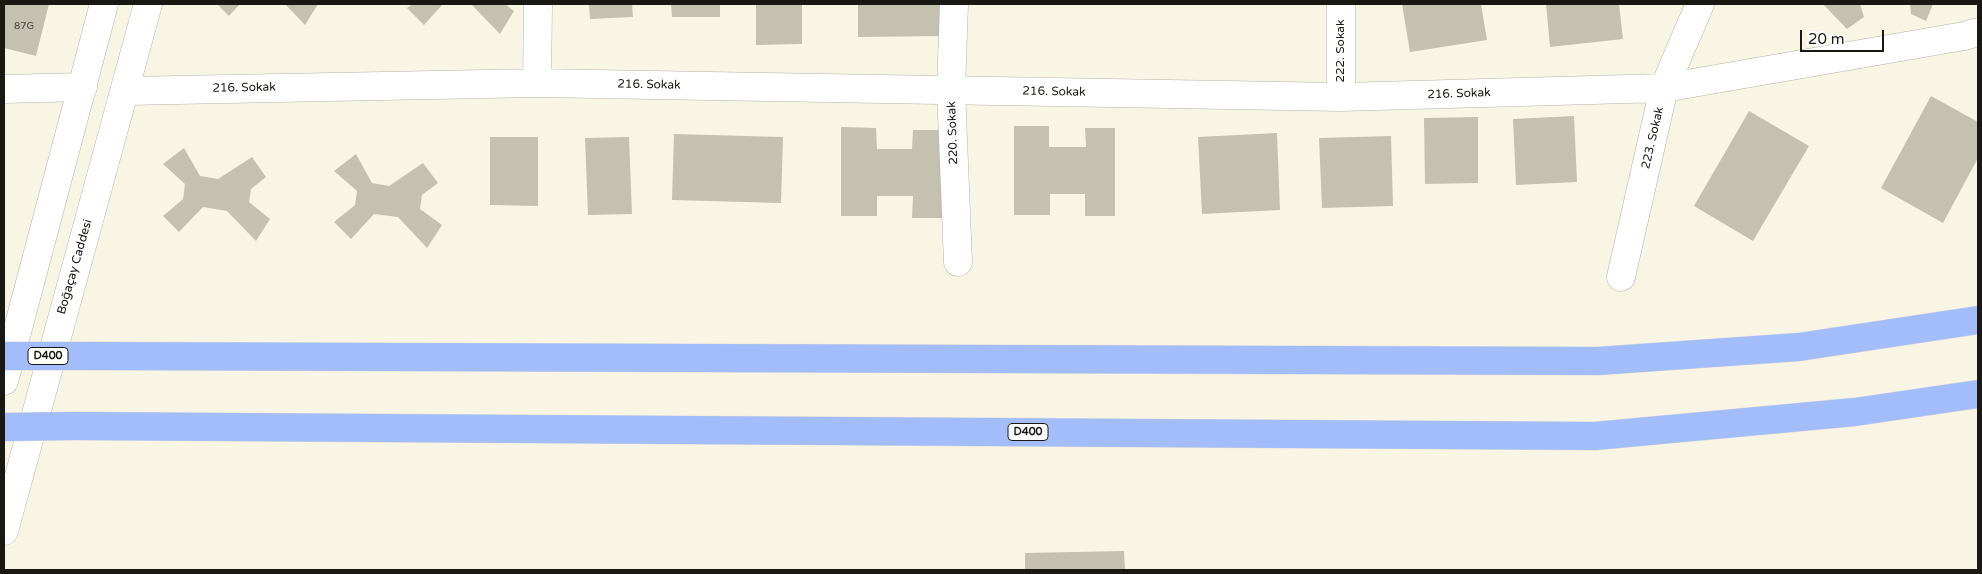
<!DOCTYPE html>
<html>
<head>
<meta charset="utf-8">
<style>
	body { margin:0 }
	#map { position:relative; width:1982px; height:574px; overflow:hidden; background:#f9f5e4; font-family:"Varela Round",sans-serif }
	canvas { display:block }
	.frame { position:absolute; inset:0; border:5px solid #191812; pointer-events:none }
	.scale { position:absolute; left:1800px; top:30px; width:84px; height:22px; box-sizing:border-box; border:2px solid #191812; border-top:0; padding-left:6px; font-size:15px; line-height:18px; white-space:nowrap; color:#191812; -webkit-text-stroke:4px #fff; paint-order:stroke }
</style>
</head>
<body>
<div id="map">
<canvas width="1982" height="574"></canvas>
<div class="frame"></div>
<div class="scale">20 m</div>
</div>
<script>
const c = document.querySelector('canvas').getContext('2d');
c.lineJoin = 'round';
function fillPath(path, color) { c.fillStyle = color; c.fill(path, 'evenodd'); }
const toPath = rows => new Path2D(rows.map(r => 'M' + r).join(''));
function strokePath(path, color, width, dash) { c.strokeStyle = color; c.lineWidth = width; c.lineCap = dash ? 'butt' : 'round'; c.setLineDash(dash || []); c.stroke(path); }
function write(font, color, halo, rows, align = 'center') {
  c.font = font + ' "Varela Round",sans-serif'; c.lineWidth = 4; c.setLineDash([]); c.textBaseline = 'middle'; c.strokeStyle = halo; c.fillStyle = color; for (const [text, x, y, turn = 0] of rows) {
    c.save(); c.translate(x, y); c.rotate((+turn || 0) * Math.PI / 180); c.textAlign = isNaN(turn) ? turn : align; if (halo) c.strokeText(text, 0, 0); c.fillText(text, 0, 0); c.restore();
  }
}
fillPath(toPath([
	[4,4,49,4,36,56,4,48],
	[217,4,240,4,229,16],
	[285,4,318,4,305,25],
	[413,4,443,4,424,25,407,8],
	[471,4,505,4,514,11,500,34],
	[589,4,632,4,633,17,590,19],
	[671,4,720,4,720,17,672,17],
	[756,4,802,4,802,44,756,45],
	[858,4,942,4,942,36,858,37],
	[1402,4,1481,4,1487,40,1410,52],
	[1546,4,1619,4,1623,39,1550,47],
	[1823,4,1860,4,1864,17,1847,29],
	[1910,4,1933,4,1926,21,1911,14],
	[1931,96,1978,122,1978,158,1943,223,1881,188],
	[1749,111,1809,146,1753,241,1694,206],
	[1574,116,1577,182,1516,185,1513,119],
	[1478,117,1478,183,1425,184,1424,118],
	[1014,126,1049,126,1049,147,1086,147,1085,128,1115,128,1115,216,1085,216,1085,194,1050,194,1050,215,1014,215],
	[841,127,876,128,877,149,912,149,913,130,942,130,942,218,912,218,913,196,877,196,877,216,841,216],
	[1277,133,1280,210,1202,214,1198,137],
	[674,134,783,137,781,203,672,200],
	[1391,136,1393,206,1322,208,1319,138],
	[490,137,538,137,538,206,490,205],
	[629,137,632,214,588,215,585,138],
	[184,148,200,176,218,179,252,157,266,177,251,189,249,202,270,219,256,241,227,211,203,207,179,232,163,216,183,199,185,184,163,164],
	[356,154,372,183,389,186,423,163,438,183,422,195,420,209,442,225,427,248,398,217,374,214,351,239,334,222,355,205,357,191,334,171],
	[1124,551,1125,570,1025,570,1025,553]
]), '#c5c1b1');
const street = toPath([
	[954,4,951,90,958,262],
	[1341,4,1341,97],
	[537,83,538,4],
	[4,89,83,87],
	[125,91,537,83,1341,97,1664,88,1964,36,1978,32],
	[1621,277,1664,88,1700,4]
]);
const secondary = toPath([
	[4,381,104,4],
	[4,531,148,4]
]);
const highway = toPath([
	[93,356,1598,361,1799,347,1978,320],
	[75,426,1595,436,1855,412,1978,394]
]);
strokePath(street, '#b7b3a3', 29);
strokePath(secondary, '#b7b3a3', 29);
strokePath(highway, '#dadad9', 29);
strokePath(street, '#fff', 28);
strokePath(secondary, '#fff', 28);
strokePath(highway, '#a3bdfb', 28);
const highwayBridge = toPath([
	[4,356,93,356],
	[4,427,75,426]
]);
strokePath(highwayBridge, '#dadad9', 29, []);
strokePath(highwayBridge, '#a3bdfb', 28);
write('10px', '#44423a', null, [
	["87G",24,26]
]);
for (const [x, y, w] of [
	[48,356,40],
	[1028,432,40]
]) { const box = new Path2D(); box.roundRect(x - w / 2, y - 8.5, w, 17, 4); c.fillStyle = '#fff'; c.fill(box); strokePath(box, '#191812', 1); }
write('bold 11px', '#191812', null, [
	["D400",48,356],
	["D400",1028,432]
]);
write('12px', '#191812', '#fff', [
	["222. Sokak",1341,51,-90],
	["216. Sokak",649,85,1],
	["216. Sokak",244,88,-1],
	["216. Sokak",1054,92,1],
	["216. Sokak",1459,94,-2],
	["220. Sokak",953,133,-92],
	["223. Sokak",1653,138,-77],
	["Boğaçay Caddesi",75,267,-74]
]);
</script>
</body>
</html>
